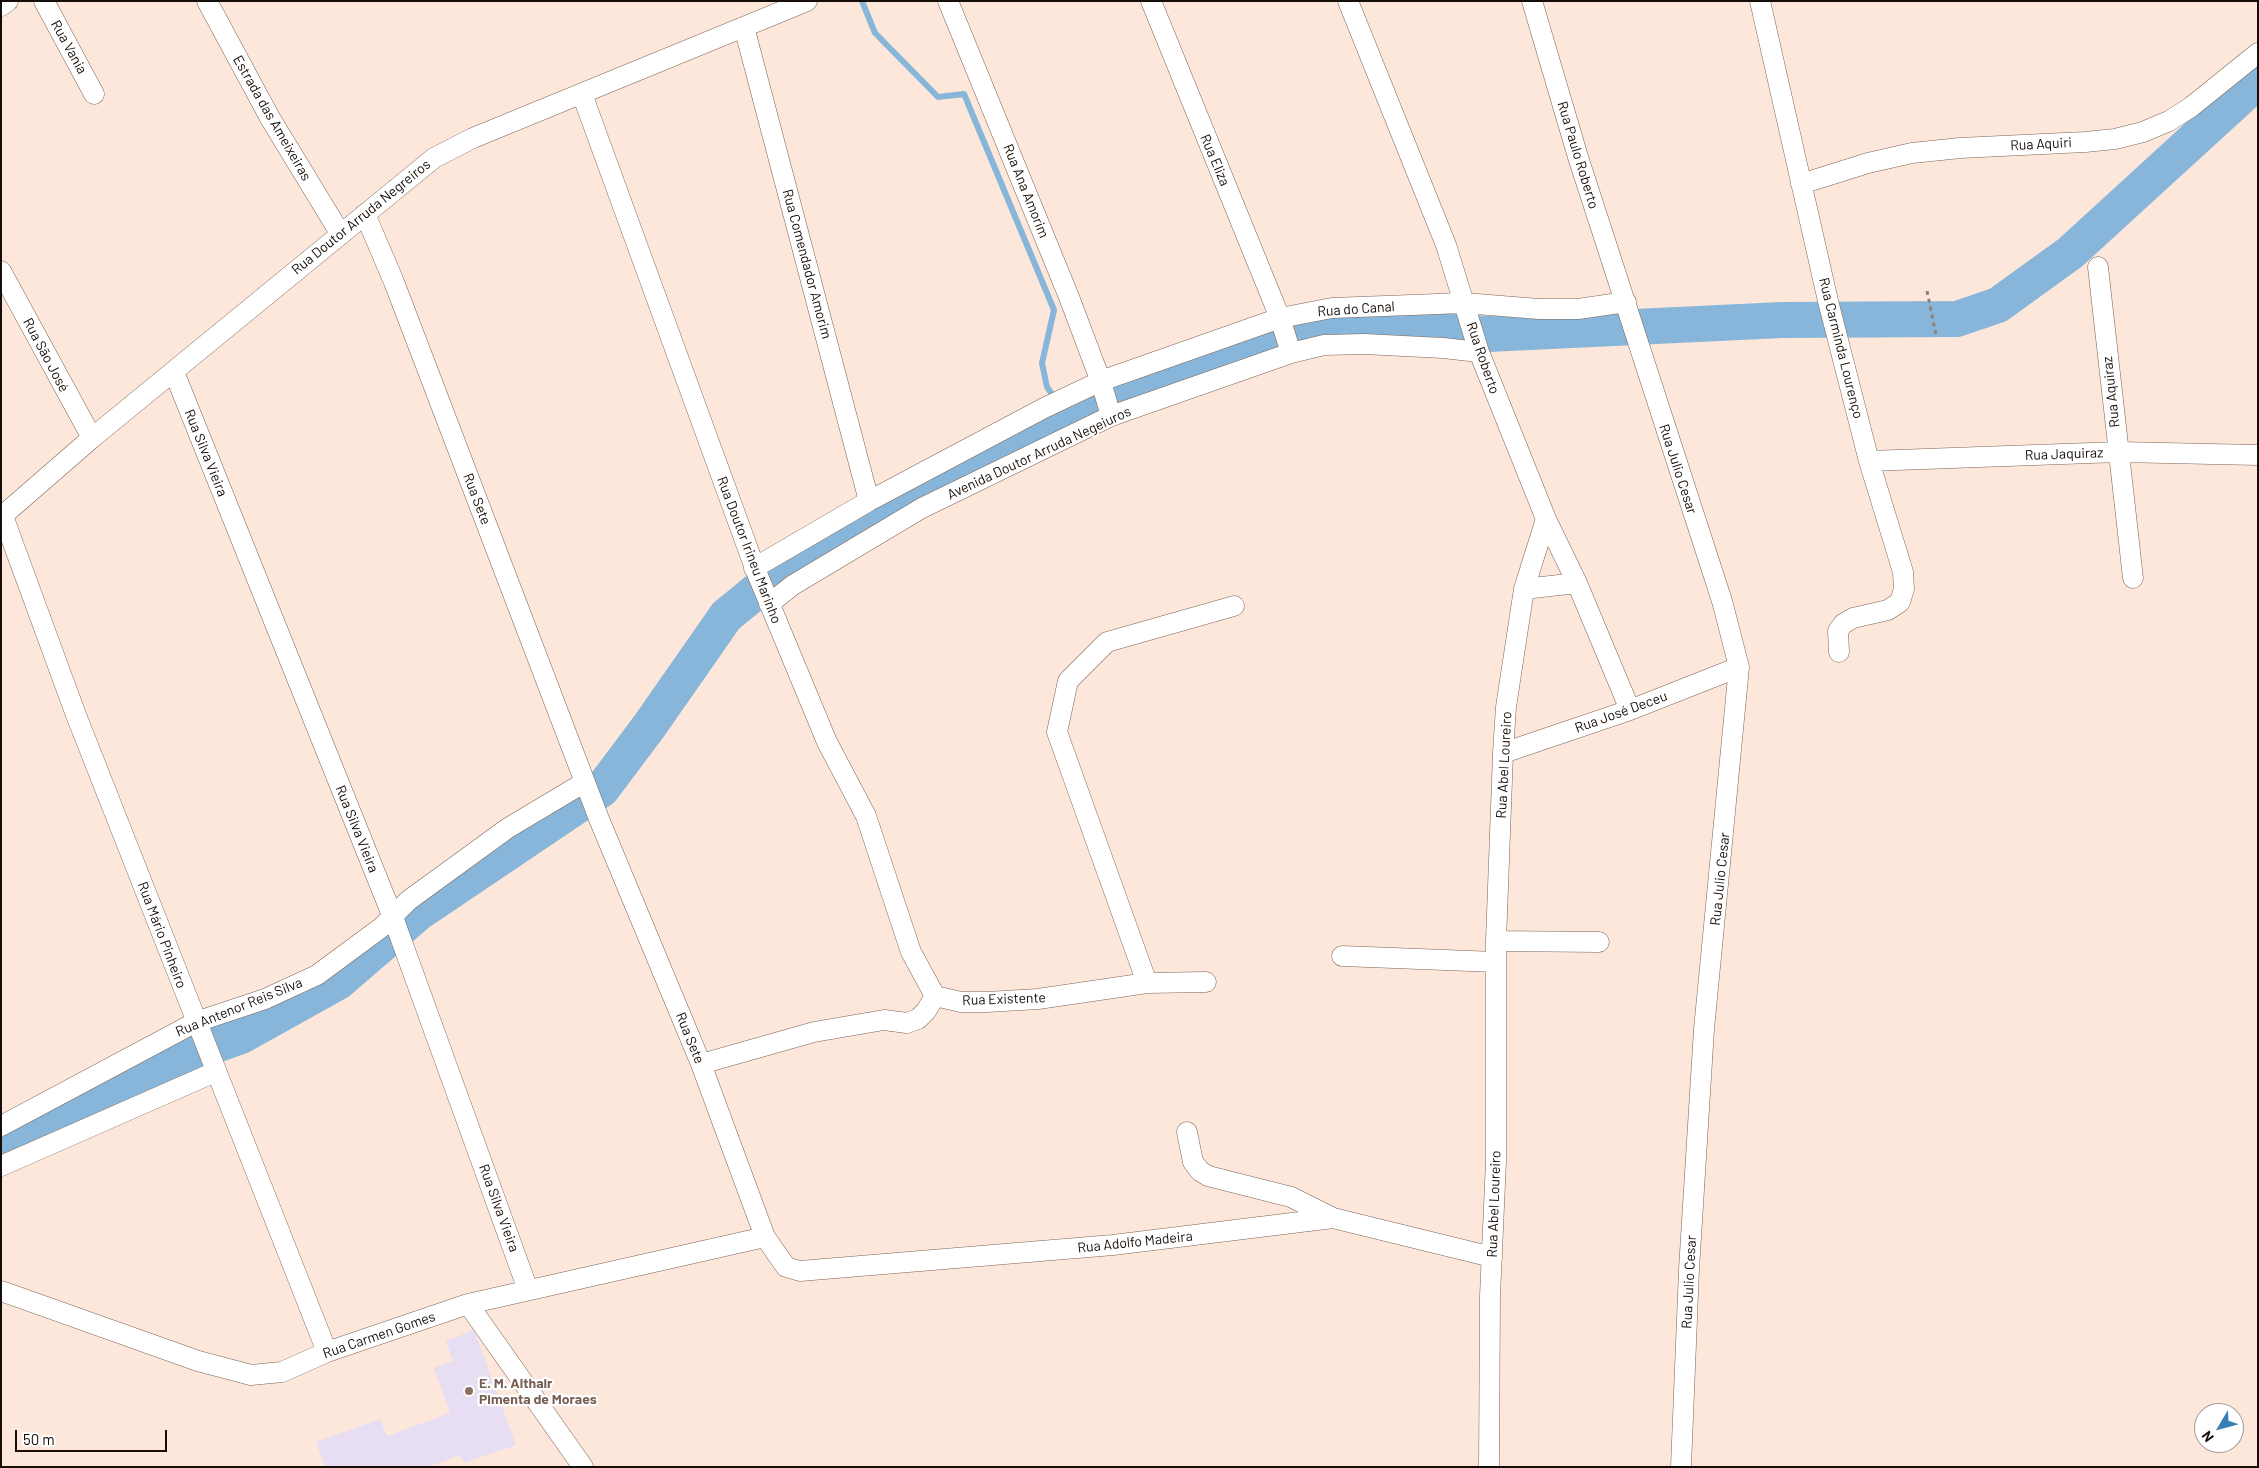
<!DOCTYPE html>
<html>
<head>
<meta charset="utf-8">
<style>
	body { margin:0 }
	#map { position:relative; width:2259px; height:1468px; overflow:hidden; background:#fde7da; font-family:Barlow,sans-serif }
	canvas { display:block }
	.frame { position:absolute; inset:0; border:2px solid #160d08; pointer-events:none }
	.north { position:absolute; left:2194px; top:1403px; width:50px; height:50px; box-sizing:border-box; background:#fff; border:1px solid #a29e9c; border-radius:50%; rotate:233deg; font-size:14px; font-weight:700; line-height:20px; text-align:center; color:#160d08 }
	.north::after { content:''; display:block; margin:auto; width:18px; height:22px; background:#3780b4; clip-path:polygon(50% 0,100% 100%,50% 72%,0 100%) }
	.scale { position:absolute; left:15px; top:1430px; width:152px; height:22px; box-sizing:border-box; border:2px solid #160d08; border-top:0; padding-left:6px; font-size:15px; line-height:18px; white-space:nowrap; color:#160d08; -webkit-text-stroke:4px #fff; paint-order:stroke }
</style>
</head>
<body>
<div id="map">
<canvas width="2259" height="1468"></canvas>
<div class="frame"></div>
<div class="north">N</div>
<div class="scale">50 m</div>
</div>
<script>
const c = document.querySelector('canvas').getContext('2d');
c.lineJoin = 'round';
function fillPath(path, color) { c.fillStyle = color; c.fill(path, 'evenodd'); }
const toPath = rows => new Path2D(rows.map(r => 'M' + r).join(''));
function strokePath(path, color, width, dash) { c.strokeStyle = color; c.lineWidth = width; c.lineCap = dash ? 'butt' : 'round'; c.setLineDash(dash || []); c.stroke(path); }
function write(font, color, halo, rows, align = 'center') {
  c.font = font + ' Barlow,sans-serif'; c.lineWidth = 4.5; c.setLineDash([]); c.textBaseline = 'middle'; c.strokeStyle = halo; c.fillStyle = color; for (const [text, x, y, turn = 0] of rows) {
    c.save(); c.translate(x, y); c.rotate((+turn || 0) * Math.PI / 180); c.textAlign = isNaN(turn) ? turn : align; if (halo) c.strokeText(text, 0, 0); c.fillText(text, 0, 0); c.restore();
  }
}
fillPath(toPath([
	[474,1330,516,1445,464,1463,460,1455,428,1467,325,1467,316,1442,380,1419,387,1436,450,1413,434,1368,453,1361,446,1341]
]), '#e7def3');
strokePath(toPath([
	[862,1,875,33,938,97,964,94,1054,310,1042,363,1047,387,1069,418]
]), '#87b6da', 6);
strokePath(toPath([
	[1,1140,118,1089,165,1063,241,1036,338,982,418,913,602,789,650,725,726,616,787,566,1059,422,1128,391,1328,318,1426,330,1488,334,1782,320,1957,319,1998,305,2070,253,2258,81]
]), '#87b6da', 36);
const minor = toPath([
	[44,1,94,94],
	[207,1,270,118,340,233],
	[948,1,1069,297,1101,382,1111,416],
	[1151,1,1280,318,1291,353],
	[1348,1,1446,245,1479,352,1546,519,1577,583,1630,710],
	[1532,1,1578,157,1722,601,1739,667,1704,1029,1689,1269,1681,1467],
	[1760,1,1828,301,1869,461,1903,572,1904,589,1900,602,1888,610,1853,618,1843,624,1838,631,1839,652],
	[1,6,8,1],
	[744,27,869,501],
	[582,94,756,571,827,742,866,816,911,952,935,996],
	[1801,184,1868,163,1912,153,1960,148,2085,142,2115,139,2143,132,2169,121,2191,107,2258,53],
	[365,214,394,282,599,819,701,1064,765,1237,786,1267,800,1271,1113,1245,1333,1218,1492,1257],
	[2098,267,2133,578],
	[1,271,92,438],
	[174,372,394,920,528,1290],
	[1869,461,2118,452,2258,455],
	[3,516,76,715,327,1352],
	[1,517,92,438,434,158,473,138,807,1],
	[754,568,869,501,1044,408,1101,381,1280,318,1332,308,1464,303,1539,309,1578,309,1626,302],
	[1524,589,1577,583],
	[769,604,793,585,922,508,1111,416,1291,353,1324,345,1364,344,1443,348,1479,352],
	[1503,753,1630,710,1739,667],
	[1496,941,1599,942],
	[1342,956,1496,962],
	[1147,983,1057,732,1068,681,1107,642,1234,606],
	[701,1064,814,1032,884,1020,907,1023,918,1019,926,1011,935,996,961,1002,987,1002,1038,999,1147,983,1206,982],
	[1,1126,196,1022,265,999,317,975,382,927,409,900,508,828,585,782],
	[1187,1132,1193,1162,1200,1171,1208,1176,1291,1197,1333,1218],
	[1,1166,215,1072],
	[1,1291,198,1361,251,1375,282,1372,327,1352,468,1304,765,1237],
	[468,1304,583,1467],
	[1489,1467,1490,1296,1496,1161,1496,941,1503,753,1506,707,1524,589,1546,519]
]);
strokePath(minor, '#7b6456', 21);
strokePath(toPath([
	[1927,291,1936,335]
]), '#908077', 3, [4, 4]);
strokePath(minor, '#fff', 20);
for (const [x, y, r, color] of [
	[469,1391,5,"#8d6e63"]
]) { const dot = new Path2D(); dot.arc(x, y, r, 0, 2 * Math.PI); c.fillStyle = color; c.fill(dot); strokePath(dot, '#fff', 2); }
write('14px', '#160d08', '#fff', [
	["Rua Vania",69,47,61],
	["Estrada das Ameixeiras",272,118,60],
	["Rua Aquiri",2041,144,-3],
	["Rua Paulo Roberto",1578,155,73],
	["Rua Eliza",1215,160,67],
	["Rua Ana Amorim",1026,191,68],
	["Rua Doutor Arruda Negreiros",361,217,-39],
	["Rua Comendador Amorim",807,264,75],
	["Rua do Canal",1356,309,-4],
	["Rua Carminda Lourenço",1841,348,76],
	["Rua São José",46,355,62],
	["Rua Roberto",1483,358,71],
	["Rua Aquiraz",2111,392,-96],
	["Rua Silva Vieira",206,453,68],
	["Avenida Doutor Arruda Negeiuros",1039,453,-25],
	["Rua Jaquiraz",2064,454,-2],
	["Rua Julio Cesar",1678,469,72],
	["Rua Sete",477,499,69],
	["Rua Doutor Irineu Marinho",749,550,69],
	["Rua José Deceu",1621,712,-20],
	["Rua Abel Loureiro",1504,765,-87],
	["Rua Silva Vieira",357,829,68],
	["Rua Julio Cesar",1720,879,-84],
	["Rua Mário Pinheiro",162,935,69],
	["Rua Existente",1004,999,-2],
	["Rua Antenor Reis Silva",239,1007,-22],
	["Rua Sete",690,1038,68],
	["Rua Abel Loureiro",1494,1204,-88],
	["Rua Silva Vieira",499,1208,70],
	["Rua Adolfo Madeira",1135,1242,-6],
	["Rua Julio Cesar",1689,1282,-87],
	["Rua Carmen Gomes",379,1335,-19]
]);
write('bold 14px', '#785e54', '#fff', [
	["E. M. Althair",479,1383],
	["Pimenta de Moraes",479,1399]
], 'left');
</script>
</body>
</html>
